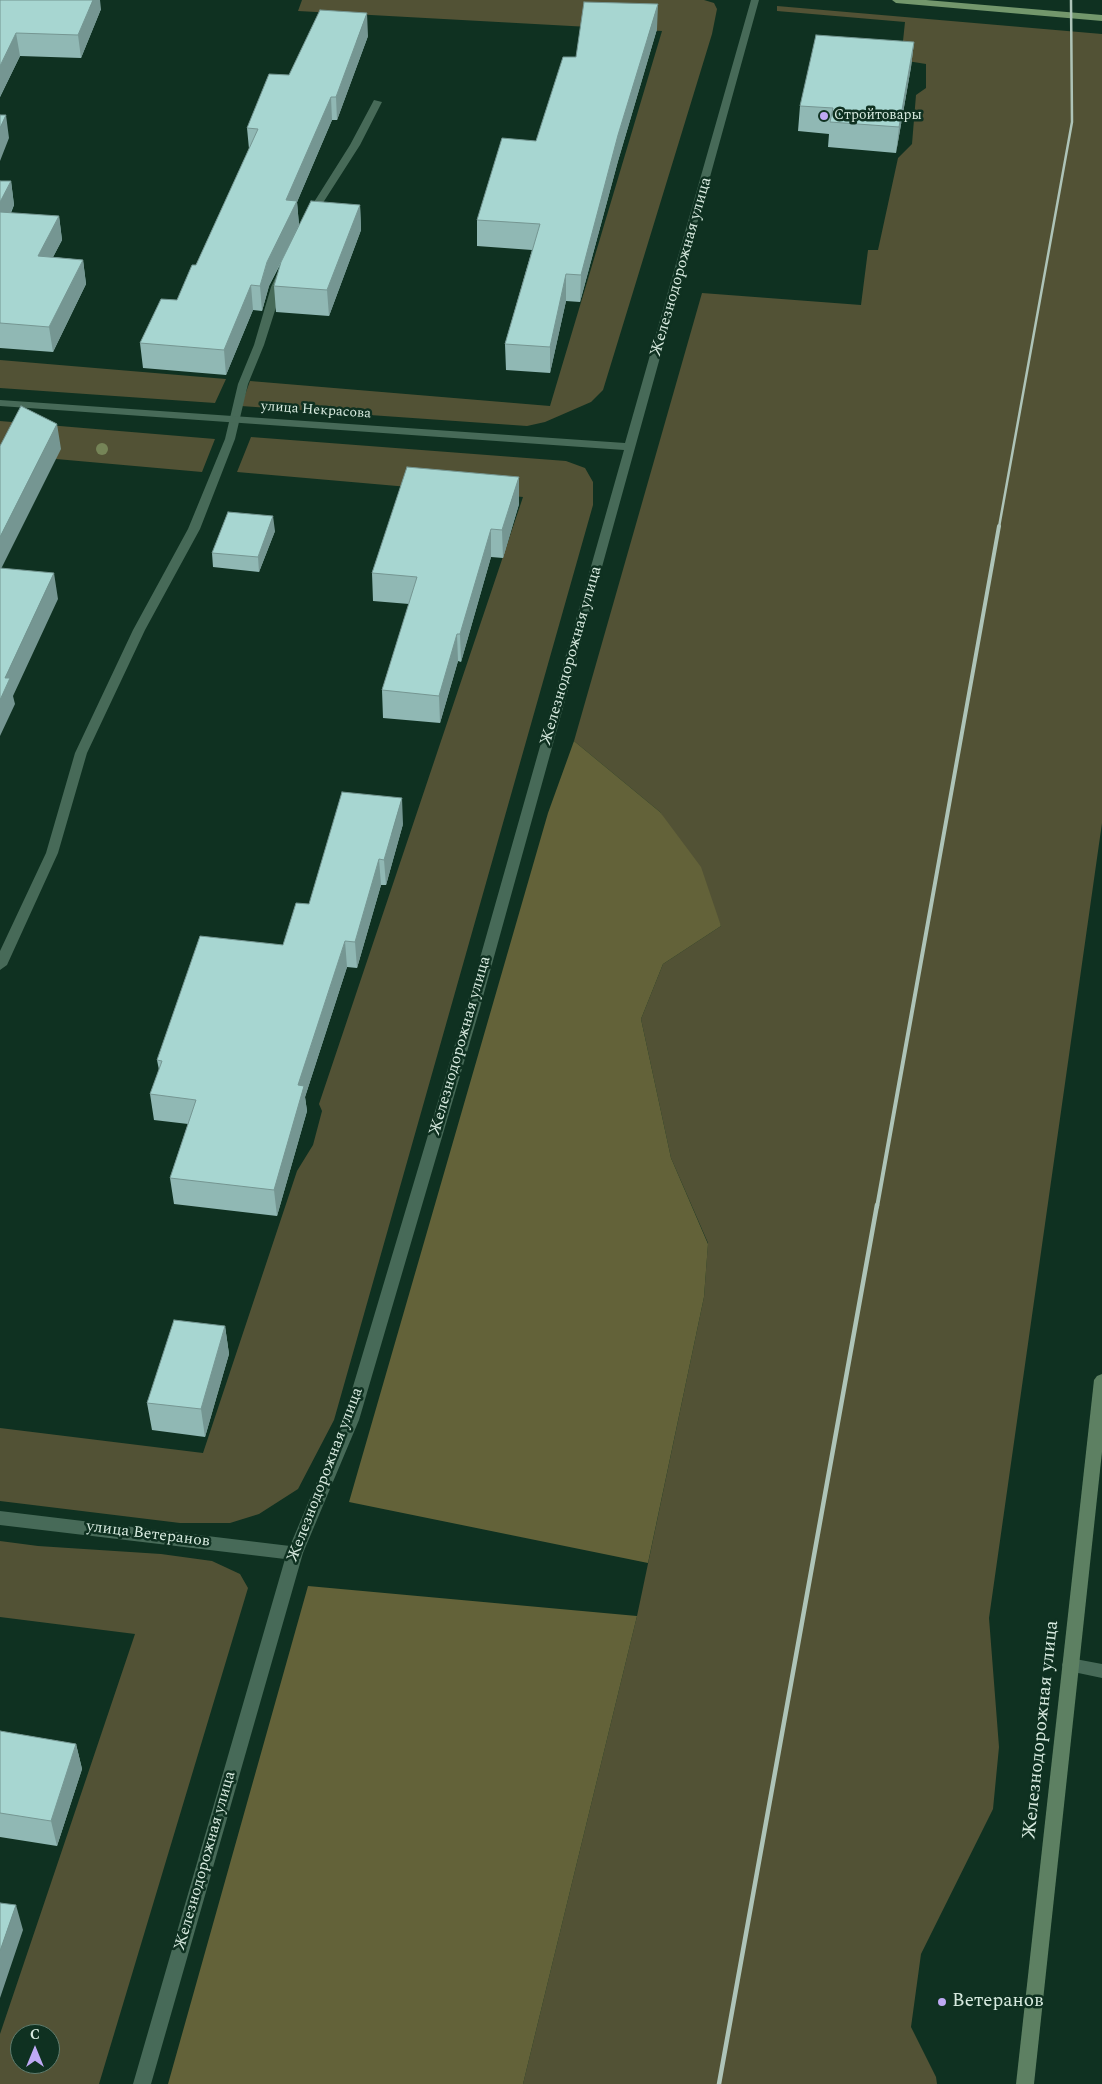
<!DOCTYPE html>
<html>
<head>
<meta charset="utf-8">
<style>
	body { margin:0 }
	#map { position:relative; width:1102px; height:2084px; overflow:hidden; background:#0f3121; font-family:Spectral,serif }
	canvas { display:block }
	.north { position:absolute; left:10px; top:2024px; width:50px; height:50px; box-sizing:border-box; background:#0f3121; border:1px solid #5f7b6d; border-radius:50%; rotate:0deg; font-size:14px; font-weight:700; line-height:20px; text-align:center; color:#d8ebe0 }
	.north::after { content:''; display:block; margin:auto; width:18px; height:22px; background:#bea9f4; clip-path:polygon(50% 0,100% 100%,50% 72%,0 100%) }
</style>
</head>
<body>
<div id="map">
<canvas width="1102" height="2084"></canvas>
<div class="north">С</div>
</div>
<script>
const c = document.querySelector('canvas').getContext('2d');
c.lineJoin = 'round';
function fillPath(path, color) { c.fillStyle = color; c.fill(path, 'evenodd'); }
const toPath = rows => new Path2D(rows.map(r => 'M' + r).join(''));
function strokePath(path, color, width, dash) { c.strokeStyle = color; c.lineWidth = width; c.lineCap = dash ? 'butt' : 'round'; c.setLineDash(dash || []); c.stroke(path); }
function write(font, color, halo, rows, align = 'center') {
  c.font = font + ' Spectral,serif'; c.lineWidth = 5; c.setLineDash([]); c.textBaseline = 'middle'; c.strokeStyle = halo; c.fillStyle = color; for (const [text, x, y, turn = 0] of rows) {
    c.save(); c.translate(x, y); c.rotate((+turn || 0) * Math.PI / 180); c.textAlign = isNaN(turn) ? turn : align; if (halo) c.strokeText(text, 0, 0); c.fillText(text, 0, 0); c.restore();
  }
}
fillPath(toPath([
	[302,0,704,0,714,3,717,9,712,34,603,390,591,402,545,422,527,426,241,406,250,381,550,406,662,31,298,11],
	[777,6,1102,34,1102,823,989,1618,999,1747,993,1809,921,1954,911,2027,936,2077,937,2084,523,2084,637,1616,704,1297,708,1243,671,1158,641,1019,663,964,721,926,660,812,574,741,702,293,861,305,868,250,878,250,898,158,912,144,916,95,926,88,926,64,901,60,905,22,777,11],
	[0,360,226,379,215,403,0,388],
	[0,421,215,439,202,472,0,454],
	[251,437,566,461,585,468,593,482,593,505,334,1420,298,1489,259,1514,230,1523,180,1523,0,1501,0,1428,203,1453,297,1171,313,1145,322,1111,319,1104,523,497,237,472],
	[0,1541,38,1546,161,1554,212,1561,240,1574,248,1588,99,2084,0,2084,0,2034,135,1634,0,1617],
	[20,2034,50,2034,50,2064,20,2064]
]), '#525235');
fillPath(toPath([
	[574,741,660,812,701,867,721,926,663,964,641,1019,671,1158,708,1244,704,1297,648,1563,349,1502,548,813],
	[308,1586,637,1616,523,2084,168,2084]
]), '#636239');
fillPath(toPath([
	[374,100,382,102,360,145,312,220,306,220,304,218,350,145,374,100],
	[281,273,286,276,264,345,248,384,235,439,200,529,145,630,87,753,58,853,7,965,0,970,0,951,46,853,75,753,133,630,188,529,225,439,238,384,254,345,271,287,277,274,281,273]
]), '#476a58');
fillPath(toPath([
	[751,0,759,0,479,1011,359,1420,303,1553,151,2084,133,2084,285,1559,0,1525,0,1511,290,1546,343,1420,465,1011,624,450,0,406,0,400,625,443,751,0],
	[1070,1658,1102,1664,1102,1678,1064,1670,1062,1665,1064,1660,1070,1658]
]), '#476a58');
fillPath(toPath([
	[1102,1374,1102,1452,1034,2084,1016,2084,1094,1380,1097,1376,1102,1374]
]), '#5d8062');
fillPath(toPath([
	[892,0,926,0,1102,15,1102,21,896,3,892,0]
]), '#73976c');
strokePath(toPath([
	[999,527,1072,122,1071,0]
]), '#aec4b8', 2.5);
strokePath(toPath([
	[877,1207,999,526]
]), '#aec4b8', 4);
strokePath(toPath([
	[719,2084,877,1205]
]), '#aec4b8', 4.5);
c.fillStyle = '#758457';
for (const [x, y] of [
	[102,449]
]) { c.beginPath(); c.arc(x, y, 6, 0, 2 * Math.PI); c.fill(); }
fillPath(toPath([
	[0,0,101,9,81,58,20,56,0,97],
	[657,29,618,161,580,302,566,301,550,373,506,370,505,344,532,250,477,246,477,220,536,141],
	[368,36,337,120,332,120,297,202,299,225,360,205,361,230,329,316,276,312,274,286,281,263,269,286,262,311,253,310,226,375,143,368,140,343,177,300,196,265,249,149,247,128,289,75],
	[914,42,911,67,896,153,828,147,829,134,798,131,800,106],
	[0,181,11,181,14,205,11,213,59,216,62,240,53,257,83,260,86,284,53,352,0,348],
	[519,504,503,558,491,557,461,662,458,661,440,723,383,718,382,690,409,604,373,601,372,573],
	[275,531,259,572,213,567,212,553],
	[403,824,386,885,381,885,357,968,347,967,305,1097,307,1111,277,1216,174,1204,170,1178,188,1124,154,1120,150,1094,159,1070,157,1060,283,945,309,904],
	[225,1326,229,1354,205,1437,152,1430,147,1403],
	[0,1731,76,1744,82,1769,57,1846,0,1837]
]), '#90b8b4');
fillPath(toPath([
	[93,0,100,0,101,9,81,58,78,35],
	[658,4,657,29,618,161,580,302,581,275,618,135],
	[367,13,368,36,337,120,336,97],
	[16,33,20,56,0,97,0,66],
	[914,42,911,67,896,153,899,127],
	[331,97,332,120,297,202,299,225,269,286,262,311,260,286,286,200],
	[6,115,9,138,0,161,0,128],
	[11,181,14,205,0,234,0,202],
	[360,205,361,230,329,316,327,290],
	[59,216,62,240,41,280,38,256],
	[83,260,86,284,53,352,49,327],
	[566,274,566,301,550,373,550,347],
	[251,285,253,310,226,375,224,350],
	[57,424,61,449,0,571,0,537],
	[519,477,519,504,503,558,502,530],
	[273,516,275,531,259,572,258,557],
	[491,529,491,557,461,662,460,634],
	[54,573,58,599,13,696,15,704,0,736,0,700,5,678],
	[457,634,458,661,440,723,439,696],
	[402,798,403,824,386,885,384,860],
	[379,859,381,885,357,968,355,942],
	[345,941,347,967,305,1097,307,1111,277,1216,274,1190,298,1085],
	[225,1326,229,1354,205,1437,201,1409],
	[76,1744,82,1769,57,1846,51,1821],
	[16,1905,23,1930,0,1998,0,1951]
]), '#759692');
const building = toPath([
	[0,0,93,0,78,35,16,33,0,66,0,0],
	[584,2,658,4,618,135,581,275,566,274,550,347,505,344,540,224,477,220,502,138,536,141,563,57,576,57,584,2],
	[320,10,367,13,336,97,331,97,286,200,297,201,267,262,260,286,251,285,224,350,140,343,161,299,177,300,192,265,196,265,258,129,247,128,269,74,289,75,320,10],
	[816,35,914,42,899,127,830,122,833,108,800,106,816,35],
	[0,115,6,115,0,128,0,115],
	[0,181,11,181,0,202,0,181],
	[311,201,360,205,327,290,274,286,281,262,311,201],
	[0,212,59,216,38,256,83,260,49,327,0,323,0,212],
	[21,406,57,424,0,537,0,446,21,406],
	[407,467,519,477,502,530,491,529,460,634,457,634,439,696,382,690,417,577,372,573,407,467],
	[228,512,273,516,258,557,212,553,228,512],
	[0,568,54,573,5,678,10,678,0,700,0,568],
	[342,792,402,798,384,860,379,859,355,942,345,941,298,1085,304,1086,274,1190,170,1178,196,1100,150,1094,162,1061,157,1060,200,936,283,945,296,903,309,904,342,792],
	[174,1320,225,1326,201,1409,147,1403,174,1320],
	[0,1731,76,1744,51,1821,0,1813,0,1731],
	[0,1903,16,1905,0,1951,0,1903]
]);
fillPath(building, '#a7d6d1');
strokePath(building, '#759692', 1);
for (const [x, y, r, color] of [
	[824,116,5,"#bea9f4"],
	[942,2002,5,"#bea9f4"]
]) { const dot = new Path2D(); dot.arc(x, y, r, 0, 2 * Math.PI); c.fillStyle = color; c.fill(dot); strokePath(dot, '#0f3121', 2); }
write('14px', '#d8ebe0', '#0f3121', [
	["Стройтовары",834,116]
], 'left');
write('14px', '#d8ebe0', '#0f3121', [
	["улица Некрасова",316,411,4]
]);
write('16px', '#d8ebe0', '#0f3121', [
	["Железнодорожная улица",682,267,-74],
	["Железнодорожная улица",572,656,-74],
	["Железнодорожная улица",461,1046,-74],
	["Железнодорожная улица",326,1475,-69],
	["улица Ветеранов",148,1535,7],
	["Железнодорожная улица",206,1861,-74]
]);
write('19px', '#d8ebe0', '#0f3121', [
	["Железнодорожная улица",1042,1730,-84]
]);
write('19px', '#d8ebe0', '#0f3121', [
	["Ветеранов",952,2002]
], 'left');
</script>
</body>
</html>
